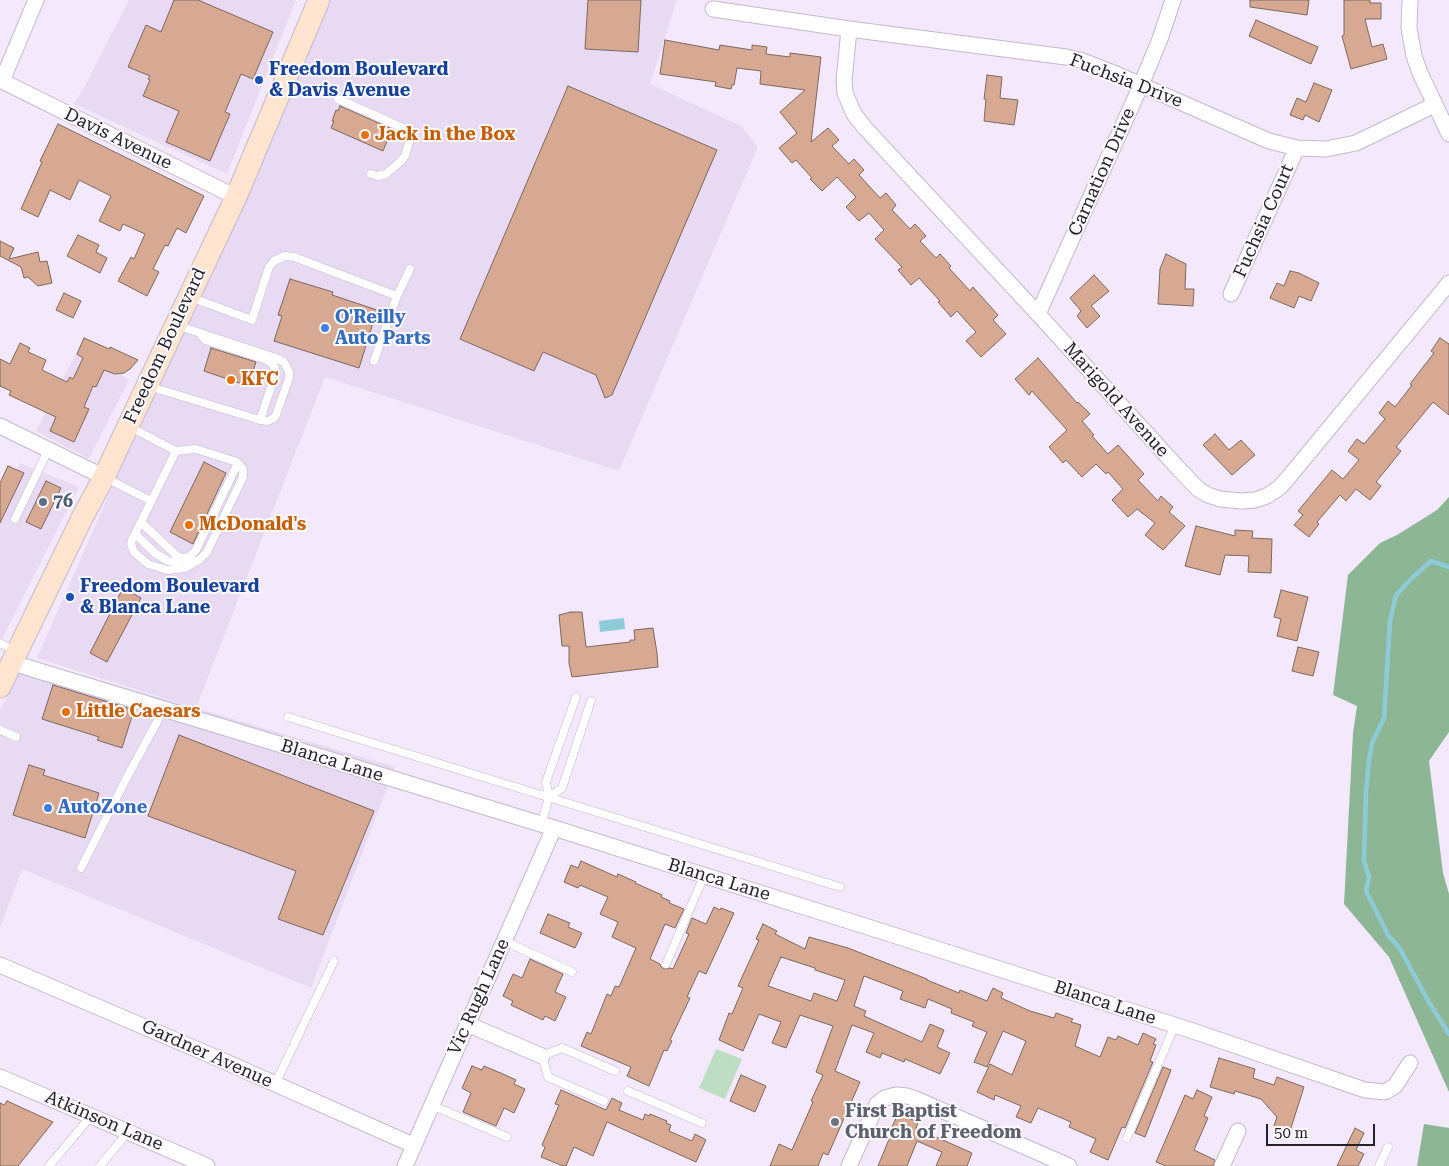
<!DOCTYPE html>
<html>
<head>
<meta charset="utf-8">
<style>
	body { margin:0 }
	#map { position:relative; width:1449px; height:1166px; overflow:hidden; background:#f4e9fc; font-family:"Roboto Serif",serif }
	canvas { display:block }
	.scale { position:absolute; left:1266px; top:1124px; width:109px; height:22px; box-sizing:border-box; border:2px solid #242128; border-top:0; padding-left:6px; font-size:15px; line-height:18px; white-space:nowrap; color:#242128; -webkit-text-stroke:4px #fdfafe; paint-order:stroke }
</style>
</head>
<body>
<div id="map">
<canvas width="1449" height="1166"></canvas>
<div class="scale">50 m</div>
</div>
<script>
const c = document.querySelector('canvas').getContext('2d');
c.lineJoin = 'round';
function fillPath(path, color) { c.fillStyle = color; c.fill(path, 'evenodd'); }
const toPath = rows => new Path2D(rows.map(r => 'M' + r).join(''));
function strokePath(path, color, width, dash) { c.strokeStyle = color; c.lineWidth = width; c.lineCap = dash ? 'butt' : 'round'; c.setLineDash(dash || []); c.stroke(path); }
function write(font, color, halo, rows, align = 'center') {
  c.font = font + ' "Roboto Serif",serif'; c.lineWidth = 4; c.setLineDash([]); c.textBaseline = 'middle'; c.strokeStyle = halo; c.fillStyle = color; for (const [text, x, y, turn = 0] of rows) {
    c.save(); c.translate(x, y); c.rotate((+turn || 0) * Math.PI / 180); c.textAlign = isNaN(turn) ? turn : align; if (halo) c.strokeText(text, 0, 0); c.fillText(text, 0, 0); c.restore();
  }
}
fillPath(toPath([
	[129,0,296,0,227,174,74,104,85,86],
	[326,0,677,0,650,84,741,126,758,147,619,471,325,377,196,708,395,767,311,988,22,869,0,928,0,710,27,659,195,708,37,658],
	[81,344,129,380,89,459,36,431],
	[20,463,79,487,0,643,0,505]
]), '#e8daf3');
fillPath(toPath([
	[716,1049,742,1059,725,1099,699,1088]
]), '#bddec3');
fillPath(toPath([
	[1449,497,1449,732,1429,761,1443,873,1449,894,1449,1092,1389,957,1344,904,1353,733,1357,706,1333,695,1348,575,1380,543,1397,535,1437,510],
	[1424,1124,1449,1128,1449,1166,1417,1166]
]), '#8db695');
fillPath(toPath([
	[624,618,625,629,600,632,599,621]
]), '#8ecbd8');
strokePath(toPath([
	[1449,567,1431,561,1414,576,1396,595,1390,621,1384,718,1372,743,1369,760,1366,792,1364,861,1369,877,1366,891,1388,935,1400,949,1430,1004,1449,1034]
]), '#8ecbd8', 4.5);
const building = toPath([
	[174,0,198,0,273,32,253,79,241,74,225,112,230,114,210,161,166,142,179,111,143,96,150,80,148,79,150,76,128,67,146,25,161,32,174,0],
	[588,0,641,0,638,52,585,49,588,0],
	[1250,0,1309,0,1307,15,1250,7,1250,0],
	[1344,0,1370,0,1370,3,1381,3,1381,19,1365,19,1372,47,1383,44,1387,59,1351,69,1342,36,1344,35,1344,0],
	[1256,20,1318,47,1311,64,1249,36,1256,20],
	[665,40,719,50,720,45,752,50,752,45,767,47,766,54,790,57,790,53,821,57,811,142,828,128,839,140,832,146,849,164,854,159,864,170,859,175,880,198,886,193,896,205,892,210,910,229,915,224,926,236,920,241,936,258,940,254,951,266,949,268,970,291,973,287,998,315,993,320,1006,334,981,357,966,341,976,332,957,311,951,317,938,302,940,301,919,278,911,285,898,270,902,267,875,239,884,230,869,213,859,221,846,207,856,197,837,177,822,191,810,179,812,178,796,160,792,163,779,148,797,133,780,112,805,90,760,84,761,71,737,68,734,85,732,85,731,89,715,86,716,82,660,74,665,40],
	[987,75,1002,77,1000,98,1018,100,1014,125,984,121,986,99,984,99,987,75],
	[1314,83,1332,90,1319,122,1305,115,1303,120,1290,115,1297,98,1306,102,1314,83],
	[568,86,717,150,612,395,605,398,596,375,543,352,534,371,460,339,568,86],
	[340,106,392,129,383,151,331,128,334,121,332,121,336,110,338,111,340,106],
	[58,124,204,196,186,233,177,228,168,246,165,245,153,269,159,272,147,296,118,281,131,257,134,259,145,234,123,224,120,231,99,221,111,196,79,180,70,200,50,190,38,217,21,209,42,162,40,161,58,124],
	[78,235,99,245,96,252,107,258,100,273,67,256,78,235],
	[0,241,14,248,9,259,38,252,40,262,47,261,52,283,38,286,28,277,24,278,21,267,0,256,0,241],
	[1166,254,1186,264,1185,289,1194,289,1193,306,1158,304,1160,269,1166,254],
	[1290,271,1299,273,1319,283,1311,301,1299,296,1294,308,1270,298,1277,283,1284,286,1290,271],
	[1094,275,1109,291,1091,306,1100,316,1087,328,1077,316,1081,311,1070,298,1094,275],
	[290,279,333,292,332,295,377,310,359,368,274,341,282,316,278,315,290,279],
	[64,293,81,301,73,318,56,310,64,293],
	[84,338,109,349,110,347,138,360,130,369,124,373,115,374,104,370,96,387,93,386,84,407,89,409,74,442,50,431,56,417,9,395,11,391,0,386,0,359,10,364,20,343,30,348,28,352,46,360,42,370,67,382,70,377,73,379,83,358,77,354,84,338],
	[1440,338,1449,344,1449,415,1433,402,1396,447,1401,451,1376,482,1381,486,1370,500,1356,489,1346,501,1340,495,1317,522,1319,524,1309,537,1294,525,1303,515,1298,511,1332,470,1343,479,1359,460,1348,451,1357,439,1364,444,1385,419,1379,413,1388,401,1395,407,1412,385,1410,384,1434,353,1431,351,1440,338],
	[211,348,256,362,248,386,204,371,211,348],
	[1038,358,1077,403,1078,402,1090,414,1082,421,1094,435,1092,436,1108,454,1118,445,1144,474,1138,480,1158,501,1161,496,1173,507,1169,512,1185,526,1163,550,1145,535,1155,523,1137,509,1128,517,1112,500,1123,489,1108,472,1106,474,1096,464,1082,477,1066,460,1063,463,1049,447,1067,430,1032,391,1029,395,1015,379,1038,358],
	[1215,434,1229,450,1241,440,1255,455,1232,475,1203,445,1215,434],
	[204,462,226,473,193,544,170,532,204,462],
	[8,466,24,473,0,523,0,483,8,466],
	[46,481,61,488,41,529,26,522,46,481],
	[1196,526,1235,536,1235,530,1253,531,1252,538,1272,539,1271,573,1248,572,1249,556,1225,555,1220,575,1185,566,1196,526],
	[123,588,141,598,107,662,90,653,123,588],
	[1281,590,1308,597,1297,641,1277,636,1281,619,1274,617,1281,590],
	[571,612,582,612,586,647,630,642,630,640,635,640,634,630,653,628,657,653,658,667,572,677,569,663,569,646,562,646,559,615,571,612],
	[1298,647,1319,652,1313,676,1292,671,1298,647],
	[53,685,134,710,122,748,97,740,99,737,42,719,53,685],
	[179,735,374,811,323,935,278,919,296,871,148,816,179,735],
	[29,765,45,770,43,775,99,793,85,838,13,815,29,765],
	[581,861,617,877,618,874,636,882,635,883,662,895,661,897,670,901,669,903,684,909,675,928,665,924,650,959,660,964,661,967,664,969,670,968,673,969,689,934,686,933,692,918,706,924,714,907,720,910,721,908,734,913,706,974,699,971,687,997,690,998,670,1040,672,1041,667,1051,664,1050,649,1086,627,1076,631,1067,581,1046,587,1032,591,1034,607,994,611,996,615,986,619,987,636,948,612,937,618,922,600,914,608,897,580,885,578,888,564,882,571,865,578,868,581,861],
	[548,914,570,923,568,927,582,933,575,948,540,933,548,914],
	[763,924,777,931,775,934,805,949,809,937,848,948,927,979,927,980,959,993,960,990,987,1001,993,988,1003,993,1001,998,1030,1011,1054,1018,1056,1013,1073,1019,1071,1022,1081,1025,1075,1046,1100,1057,1108,1037,1116,1040,1118,1036,1138,1045,1143,1033,1156,1039,1153,1044,1156,1045,1150,1061,1153,1062,1125,1128,1122,1127,1108,1160,1090,1152,1096,1139,1069,1127,1071,1122,1038,1108,1031,1123,1016,1117,1021,1106,995,1095,994,1100,977,1092,990,1064,1012,1075,1026,1041,1003,1031,987,1067,974,1062,987,1032,972,1026,974,1022,951,1013,952,1009,928,999,925,1008,900,999,903,991,864,976,854,1006,866,1011,864,1016,922,1042,930,1024,944,1030,937,1047,950,1053,940,1074,905,1059,904,1062,882,1053,880,1058,866,1052,874,1033,852,1025,835,1071,860,1082,828,1155,823,1153,818,1166,770,1166,779,1144,792,1150,813,1102,811,1101,823,1075,816,1072,833,1026,800,1015,786,1048,772,1043,781,1022,759,1014,743,1051,719,1040,729,1013,732,1014,743,988,738,986,759,940,756,939,763,924],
	[781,957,815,968,815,970,845,980,837,1001,814,993,811,1001,768,986,781,957],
	[530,959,563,974,555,992,566,997,555,1021,545,1016,543,1020,530,1014,511,1005,513,1001,503,996,513,974,522,978,530,959],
	[1219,1058,1255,1069,1253,1078,1274,1085,1277,1077,1304,1087,1290,1131,1274,1126,1277,1117,1261,1099,1235,1091,1234,1094,1210,1087,1219,1058],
	[472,1066,482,1070,484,1066,503,1074,516,1080,514,1084,525,1089,514,1113,504,1108,496,1126,463,1112,471,1093,462,1088,472,1066],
	[1163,1067,1171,1070,1145,1137,1135,1133,1163,1067],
	[741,1075,766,1086,755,1112,730,1101,741,1075],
	[561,1090,606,1110,612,1098,622,1103,619,1110,643,1120,645,1114,649,1116,650,1114,667,1121,666,1123,671,1125,669,1131,692,1141,695,1134,706,1140,696,1162,607,1122,593,1156,574,1147,566,1166,563,1166,541,1157,545,1147,542,1145,559,1105,555,1104,561,1090],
	[1197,1090,1212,1097,1204,1116,1208,1118,1194,1150,1215,1160,1213,1166,1166,1166,1156,1162,1185,1095,1193,1099,1197,1090],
	[7,1101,53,1122,18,1166,0,1166,0,1103,4,1105,7,1101],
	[898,1114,918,1122,916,1128,972,1153,967,1166,936,1166,942,1152,917,1141,907,1166,878,1166,892,1132,890,1131,898,1114],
	[1355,1128,1364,1133,1356,1150,1364,1154,1358,1166,1337,1166,1355,1128]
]);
fillPath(building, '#d8a992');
strokePath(building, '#7b685f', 1);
const service = toPath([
	[338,99,401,127,407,132,408,136,409,142,405,156,401,161,386,174,378,176,371,174],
	[190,297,252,320,269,267,274,261,285,256,294,257,397,296,410,269],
	[200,333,205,340,267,360,272,364,275,368,275,375,260,420],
	[374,361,397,296],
	[148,386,260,420,268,421,274,418,276,415,289,378,289,372,284,362,273,357,176,325],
	[130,427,176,451,196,449,237,462,243,469,243,477,207,552,200,559,185,568,167,570,148,564,134,552,131,544,132,540,176,451],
	[104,477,151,501],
	[15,519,48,450],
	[141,522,178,557,182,558,189,557,196,550,238,463],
	[135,534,155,553,168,561,177,562,185,559],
	[0,643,16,652],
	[288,717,840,887],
	[0,730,16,737],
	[549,797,562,788,591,701],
	[541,825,549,797,546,782,576,697],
	[81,868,127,777,164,709],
	[504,941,572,972],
	[666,964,704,876],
	[275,1084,334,961],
	[628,1091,702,1123],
	[604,1101,548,1077,542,1056,562,1048,615,1071],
	[431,1105,507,1137],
	[1127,1138,1175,1025],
	[49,1166,91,1116],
	[100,1166,128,1132],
	[1379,1166,1388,1147]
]);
const minor = toPath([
	[1410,0,1409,28,1414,56,1420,73,1449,134],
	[713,9,849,29,1066,57,1080,60,1116,74,1269,141,1297,148,1326,149,1356,143,1434,105],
	[849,29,844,81,845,93,854,114,865,128,1038,314,1178,468,1198,489,1208,495,1220,499,1242,501,1255,500,1267,496,1279,488,1288,478,1449,283],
	[0,80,236,197],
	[2,81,36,0],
	[1231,294,1297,148],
	[1038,314,1141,85,1160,39,1173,0],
	[0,426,104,477],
	[13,663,554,828,887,933,1193,1031,1365,1090,1385,1092,1395,1086,1410,1063],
	[0,965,217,1058,413,1145],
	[467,1024,542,1056],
	[0,1077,207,1166],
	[405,1166,554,828],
	[849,1166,877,1104,885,1098,896,1095,907,1096,916,1099,1069,1166],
	[1222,1166,1238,1131]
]);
const secondary = toPath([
	[0,687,82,518,104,477,236,197,319,0]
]);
strokePath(service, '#c3b9cc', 9);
strokePath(minor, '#c3b9cc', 17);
strokePath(secondary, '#c3b9cc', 23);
strokePath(service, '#fff', 8);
strokePath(minor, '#fff', 15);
strokePath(secondary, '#ffe5d0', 21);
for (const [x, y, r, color] of [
	[259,80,5,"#1a4fb4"],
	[365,135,5,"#e8710a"],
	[325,328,5,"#3f7fe0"],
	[231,380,5,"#e8710a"],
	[43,502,5,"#5c6f8a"],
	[189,525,5,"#e8710a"],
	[70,597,5,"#1a4fb4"],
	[66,712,5,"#e8710a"],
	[48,808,5,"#3f7fe0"],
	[835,1122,5,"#6b7280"]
]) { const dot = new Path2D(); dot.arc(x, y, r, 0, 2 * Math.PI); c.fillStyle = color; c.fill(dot); strokePath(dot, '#fdfafe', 2); }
write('bold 18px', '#164399', '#fdfafe', [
	["Freedom Boulevard",269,70],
	["& Davis Avenue",269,91],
	["Freedom Boulevard",80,587],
	["& Blanca Lane",80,608]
], 'left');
write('18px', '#242128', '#fdfafe', [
	["Fuchsia Drive",1126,81,21],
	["Davis Avenue",118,139,26],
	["Carnation Drive",1102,172,-66],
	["Fuchsia Court",1264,221,-66],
	["Freedom Boulevard",165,346,-65],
	["Marigold Avenue",1116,400,48],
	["Blanca Lane",332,761,17],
	["Blanca Lane",719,880,17],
	["Vic Rugh Lane",479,997,-66],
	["Blanca Lane",1105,1003,18],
	["Gardner Avenue",207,1054,24],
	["Atkinson Lane",104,1121,23]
]);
write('bold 18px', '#c56008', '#fdfafe', [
	["Jack in the Box",375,135],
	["KFC",241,380],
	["McDonald's",199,525],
	["Little Caesars",76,712]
], 'left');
write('bold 18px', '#366cbe', '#fdfafe', [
	["O'Reilly",335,318],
	["Auto Parts",335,339],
	["AutoZone",58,808]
], 'left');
write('bold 18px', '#4e5e75', '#fdfafe', [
	["76",53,502]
], 'left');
write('bold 18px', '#5b616d', '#fdfafe', [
	["First Baptist",845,1112],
	["Church of Freedom",845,1133]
], 'left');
</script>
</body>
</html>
